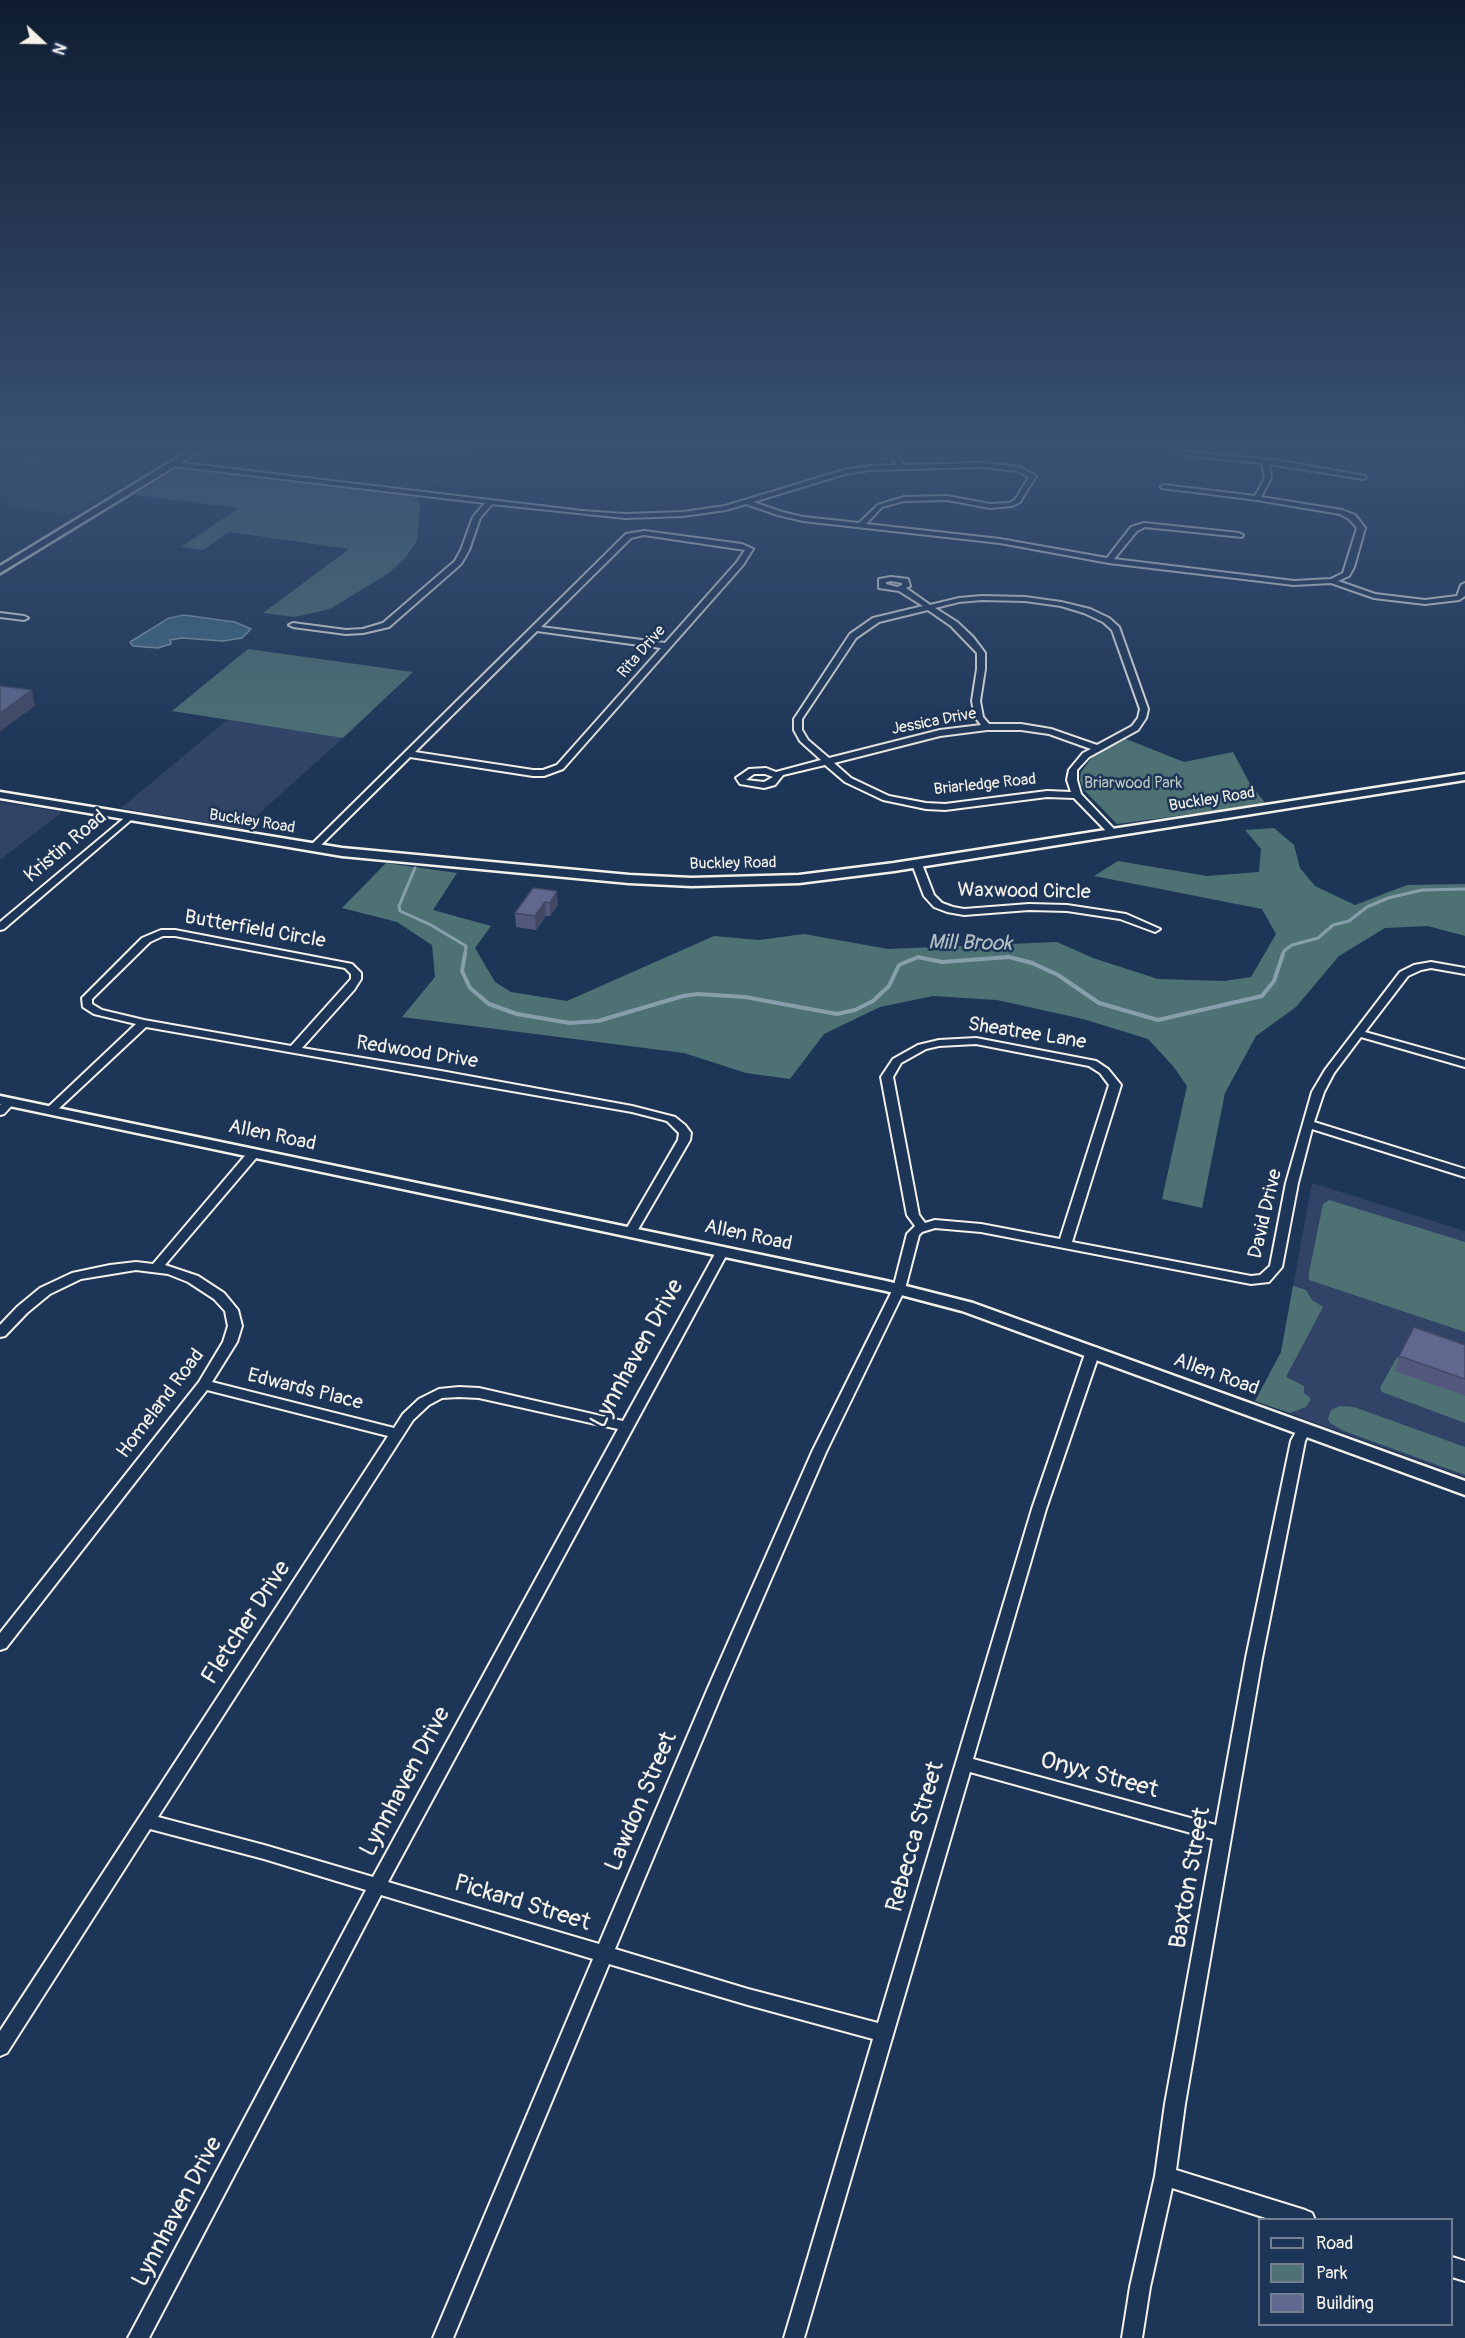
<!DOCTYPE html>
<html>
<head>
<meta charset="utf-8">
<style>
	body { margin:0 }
	#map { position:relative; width:1465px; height:2338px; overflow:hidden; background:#1d3557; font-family:Pangolin,sans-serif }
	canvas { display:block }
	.legend { position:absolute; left:1258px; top:2218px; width:195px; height:108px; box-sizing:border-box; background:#1d3557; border:2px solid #738091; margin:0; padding:8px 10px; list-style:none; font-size:18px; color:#f4f1e8 }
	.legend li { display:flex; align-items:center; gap:12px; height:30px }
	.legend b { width:30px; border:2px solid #738091 }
	.north { position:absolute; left:12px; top:12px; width:60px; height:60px; -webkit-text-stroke:4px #1d3557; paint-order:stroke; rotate:112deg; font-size:16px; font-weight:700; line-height:24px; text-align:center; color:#f4f1e8 }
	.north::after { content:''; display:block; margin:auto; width:21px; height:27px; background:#f4f1e8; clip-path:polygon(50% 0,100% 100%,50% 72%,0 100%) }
</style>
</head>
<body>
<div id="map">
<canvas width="1465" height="2338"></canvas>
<ul class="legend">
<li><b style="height:8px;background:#1d3557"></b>Road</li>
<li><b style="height:16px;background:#4e7274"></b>Park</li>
<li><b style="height:16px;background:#606890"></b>Building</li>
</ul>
<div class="north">N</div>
</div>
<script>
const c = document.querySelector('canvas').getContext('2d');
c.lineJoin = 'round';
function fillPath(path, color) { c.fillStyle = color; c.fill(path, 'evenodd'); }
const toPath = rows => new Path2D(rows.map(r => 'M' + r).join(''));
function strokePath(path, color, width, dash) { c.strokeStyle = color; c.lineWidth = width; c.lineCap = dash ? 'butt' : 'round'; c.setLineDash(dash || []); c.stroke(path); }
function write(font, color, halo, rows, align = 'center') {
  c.font = font + ' Pangolin,sans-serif'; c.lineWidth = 5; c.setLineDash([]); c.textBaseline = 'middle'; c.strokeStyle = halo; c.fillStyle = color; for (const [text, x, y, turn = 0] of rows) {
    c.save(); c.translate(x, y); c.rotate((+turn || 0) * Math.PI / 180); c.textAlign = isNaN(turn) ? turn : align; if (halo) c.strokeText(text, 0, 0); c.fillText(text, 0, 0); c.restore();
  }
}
fillPath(toPath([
	[218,444,487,444,424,493,186,464],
	[0,456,143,473,72,514,12,508,0,491],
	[227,720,343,738,242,829,121,808],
	[0,802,62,812,0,860],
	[1312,1183,1465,1231,1465,1477,1256,1401,1281,1352]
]), '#314468');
fillPath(toPath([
	[179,468,416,497,420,506,417,541,406,557,389,573,330,609,295,617,263,613,349,549,229,532,203,550,181,547,239,508,135,495],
	[248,649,413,672,343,738,172,711],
	[1126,739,1184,762,1233,752,1250,784,1266,804,1117,824,1084,790,1080,780,1081,772,1094,755],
	[1274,828,1294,845,1300,868,1315,886,1355,905,1407,885,1465,884,1465,936,1428,926,1385,928,1339,956,1296,1007,1256,1036,1225,1093,1202,1208,1162,1199,1187,1086,1173,1066,1148,1039,1083,1019,997,1000,933,996,880,1007,824,1034,790,1079,746,1073,684,1053,402,1017,435,977,432,945,397,922,342,908,386,863,457,873,433,910,491,926,475,948,495,982,511,992,567,1001,714,936,759,940,804,934,888,949,1057,942,1093,958,1158,979,1224,981,1251,977,1276,934,1262,909,1094,876,1118,861,1207,876,1259,872,1261,849,1245,830],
	[1329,1200,1465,1242,1465,1332,1309,1280,1309,1273,1323,1204],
	[1293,1286,1306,1290,1312,1300,1323,1307,1286,1377,1304,1386,1304,1393,1310,1398,1310,1401,1306,1407,1290,1413,1255,1401,1281,1352],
	[1397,1357,1465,1396,1465,1423,1382,1392,1380,1388],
	[1340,1406,1354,1407,1465,1447,1465,1475,1344,1431,1330,1423,1328,1419,1331,1410]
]), '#4e7274');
const water = toPath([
	[184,615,235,622,251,629,242,638,223,641,182,638,170,640,171,644,158,648,133,646,130,642,169,618,184,615]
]);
fillPath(water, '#3c6882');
strokePath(water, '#869fab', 1.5);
strokePath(toPath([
	[415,868,399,906,400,911,431,925,466,946,465,955],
	[1283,955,1284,951,1292,945,1318,938,1333,925,1349,921,1367,907,1388,898,1422,890,1465,889]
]), '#869fab', 3);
strokePath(toPath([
	[465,954,462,971,470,988,489,1004,517,1014,570,1023,598,1021,683,996,698,994,745,997,837,1014,855,1010,873,1001,889,986,899,965,918,957,942,962,1009,957,1032,963,1058,975,1099,1003,1158,1020,1262,996,1274,981,1283,954]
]), '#869fab', 4);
const minor = toPath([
	[884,444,890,444,903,465,983,463,1019,467,1036,476,1020,502,1012,506,990,508,947,500,904,501,882,507,866,524,1000,539,1107,558,1131,527,1144,523,1239,533,1243,535,1242,537,1145,527,1137,531,1114,559,1294,581,1331,579,1343,573,1357,528,1349,519,1340,514,1257,500,1162,488,1161,487,1164,485,1255,496,1265,478,1262,463,1197,457,1177,452,1171,444,1177,444,1181,450,1197,453,1281,461,1365,476,1366,477,1363,479,1269,464,1271,478,1261,497,1342,510,1355,515,1365,528,1354,567,1349,576,1338,581,1375,594,1425,600,1457,596,1461,585,1465,583,1465,596,1459,600,1425,604,1374,598,1331,583,1294,585,1109,563,1000,543,803,521,778,515,746,504,726,510,683,516,625,518,492,504,480,518,469,550,461,564,389,627,363,633,346,634,293,627,289,625,293,623,346,630,363,629,383,623,455,561,461,550,473,517,485,503,173,466,170,464,173,462,582,511,625,514,683,512,725,506,844,470,870,466,897,465,884,444],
	[983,467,1017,471,1029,477,1015,500,1009,503,990,504,947,496,904,497,878,505,859,523,803,517,782,512,753,502,845,474,870,470,983,467],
	[644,531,742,544,753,549,743,565,563,769,544,776,533,776,410,757,316,850,310,850,310,846,626,534,644,531],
	[644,535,745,550,737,562,665,643,541,627,631,538,644,535],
	[537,631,661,648,557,765,543,770,533,770,415,752,537,631],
	[891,577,908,579,910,586,906,588,930,605,959,598,982,596,1025,597,1061,602,1090,609,1109,618,1119,627,1148,709,1146,718,1138,730,1089,757,1077,770,1077,780,1081,794,1116,831,1116,835,1110,835,1074,798,1047,797,945,810,926,809,883,800,845,782,825,765,783,775,775,785,764,788,740,784,736,778,749,769,766,768,776,772,821,760,800,741,794,730,794,719,850,634,873,618,923,606,899,591,879,588,879,579,891,577],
	[891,581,902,583,902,585,897,587,886,584,886,582,891,581],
	[982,600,1025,601,1061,606,1084,613,1103,622,1112,630,1140,709,1138,718,1132,726,1097,745,1051,729,1021,724,989,724,983,717,980,701,985,669,985,653,973,637,957,622,935,608,959,602,982,600],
	[928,610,951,626,977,653,977,669,972,701,975,717,981,725,940,730,829,758,808,740,802,730,802,719,856,638,879,622,928,610],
	[987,730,1021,730,1049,734,1091,749,1083,753,1069,770,1067,780,1071,792,1047,791,945,804,926,803,889,796,851,778,834,763,940,736,987,730],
	[754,774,765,774,773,777,764,782,746,780,754,774],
	[0,613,24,616,28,618,24,620,0,617,0,613],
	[128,815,131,816,131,820,4,929,0,930,0,922,128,815],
	[917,861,922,864,934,895,942,903,953,907,964,909,1029,904,1067,905,1126,914,1160,929,1155,932,1120,919,1067,911,1029,910,964,915,947,912,934,907,924,896,912,864,917,861],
	[161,930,175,930,352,964,361,973,361,979,354,990,302,1048,441,1071,632,1106,675,1117,685,1125,691,1133,690,1140,636,1233,630,1237,624,1233,678,1140,679,1133,667,1121,632,1112,146,1027,54,1113,46,1113,44,1111,46,1109,136,1024,94,1014,83,1007,82,998,142,938,161,930],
	[163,936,175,936,345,968,351,974,351,979,291,1046,144,1020,102,1010,92,1004,92,999,150,942,163,936],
	[1431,962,1465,968,1465,974,1431,968,1421,970,1408,976,1365,1032,1465,1060,1465,1067,1361,1037,1334,1073,1324,1092,1314,1122,1465,1169,1465,1177,1312,1129,1298,1183,1282,1267,1269,1282,1251,1284,981,1232,935,1228,922,1232,919,1235,905,1289,826,1452,724,1688,615,1949,748,1989,878,2023,1032,1509,1086,1351,1088,1348,1093,1347,1098,1348,1100,1351,1046,1509,973,1759,1216,1825,1246,1658,1291,1441,1299,1426,1309,1426,1311,1429,1305,1441,1262,1658,1185,2104,1176,2170,1305,2210,1312,2213,1315,2220,1272,2220,1172,2188,1150,2287,1142,2338,1122,2338,1130,2287,1155,2176,1165,2104,1213,1839,970,1772,804,2338,784,2338,873,2039,748,2005,609,1964,453,2338,433,2338,593,1959,381,1895,149,2338,128,2338,366,1890,264,1859,150,1829,7,2053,0,2056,0,2031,388,1436,207,1390,6,1648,0,1650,0,1633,199,1382,223,1342,228,1326,225,1311,214,1299,188,1282,168,1274,136,1270,81,1279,50,1294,27,1313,5,1336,0,1337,0,1325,17,1307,40,1288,72,1273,110,1265,136,1262,153,1264,249,1151,253,1150,257,1151,259,1154,257,1157,165,1265,198,1276,224,1293,238,1310,242,1326,237,1342,212,1382,394,1428,403,1414,419,1399,439,1389,459,1387,479,1388,623,1421,716,1252,722,1248,726,1249,728,1252,388,1882,599,1944,708,1688,812,1452,893,1289,907,1234,915,1226,907,1215,881,1077,893,1059,918,1045,939,1040,976,1038,1096,1061,1108,1069,1121,1085,1072,1242,1251,1276,1260,1275,1270,1266,1286,1183,1312,1092,1325,1070,1400,972,1414,965,1431,962],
	[976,1044,1089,1066,1100,1073,1109,1085,1060,1239,981,1224,935,1220,925,1223,919,1215,893,1077,901,1063,926,1049,939,1046,976,1044],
	[459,1397,479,1398,618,1429,373,1877,264,1845,158,1817,413,1420,429,1405,442,1398,459,1397],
	[9,1099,15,1102,4,1114,0,1115,0,1105,5,1100,9,1099],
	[1452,2257,1465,2261,1465,2281,1452,2277,1452,2257]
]);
const tertiary = toPath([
	[1465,774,1465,780,894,871,799,883,692,886,629,883,342,856,0,798,0,792,342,848,629,875,692,878,799,875,894,863,1465,774],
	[0,1096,886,1281,973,1303,1465,1481,1465,1495,962,1311,886,1291,0,1104,0,1096]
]);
const secondary = toPath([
	[200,444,211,444,0,573,0,566,200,444]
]);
strokePath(minor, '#f4f1e8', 4);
strokePath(tertiary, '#f4f1e8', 5);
strokePath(secondary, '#f4f1e8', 5);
fillPath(minor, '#1d3557');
fillPath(tertiary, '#1d3557');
fillPath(secondary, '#1d3557');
fillPath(toPath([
	[533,888,558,905,550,916,546,916,536,930,516,927,515,913],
	[1465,1345,1465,1396,1395,1371,1399,1356]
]), '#53597c');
fillPath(toPath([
	[32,690,35,706,0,731,0,713],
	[557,891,558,905,550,916,550,903],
	[545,902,546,916,536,930,535,916]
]), '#434965');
const building = toPath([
	[0,686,32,690,0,713,0,686],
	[533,888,557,891,550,903,545,902,535,916,515,913,533,888],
	[1414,1327,1465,1345,1465,1379,1399,1356,1414,1327]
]);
fillPath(building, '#606890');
strokePath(building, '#434965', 1.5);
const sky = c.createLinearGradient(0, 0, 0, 772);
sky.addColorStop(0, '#101d30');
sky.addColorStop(0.58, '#3a5174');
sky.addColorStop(1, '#3a517400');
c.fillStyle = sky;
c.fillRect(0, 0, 1465, 772);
write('16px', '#f4f1e8', '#1d3557', [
	["Rita Drive",642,652,-49],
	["Jessica Drive",934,722,-11],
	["Briarledge Road",985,785,-6],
	["Buckley Road",1212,800,-9],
	["Buckley Road",252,822,9],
	["Buckley Road",733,864,-1]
]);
write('16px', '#bac5bf', '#1d3557', [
	["Briarwood Park",1133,784]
]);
write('20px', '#f4f1e8', '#1d3557', [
	["Kristin Road",66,847,-40],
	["Waxwood Circle",1024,892,1],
	["Butterfield Circle",255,930,10],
	["Sheatree Lane",1027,1034,9],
	["Redwood Drive",417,1053,9],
	["Allen Road",272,1136,12],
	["David Drive",1266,1214,-77],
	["Allen Road",748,1236,12],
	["Allen Road",1216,1375,20],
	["Edwards Place",305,1390,14],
	["Homeland Road",161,1404,-53]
]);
write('italic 21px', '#b4c1c4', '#1d3557', [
	["Mill Brook",970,944,1]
]);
write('24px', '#f4f1e8', '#1d3557', [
	["Lynnhaven Drive",638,1354,-61],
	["Fletcher Drive",247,1623,-57],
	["Onyx Street",1099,1776,15],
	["Lynnhaven Drive",406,1782,-62],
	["Lawdon Street",642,1802,-67],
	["Rebecca Street",916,1837,-74],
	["Baxton Street",1191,1878,-80],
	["Pickard Street",522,1904,17],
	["Lynnhaven Drive",178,2212,-62]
]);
</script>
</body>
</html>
